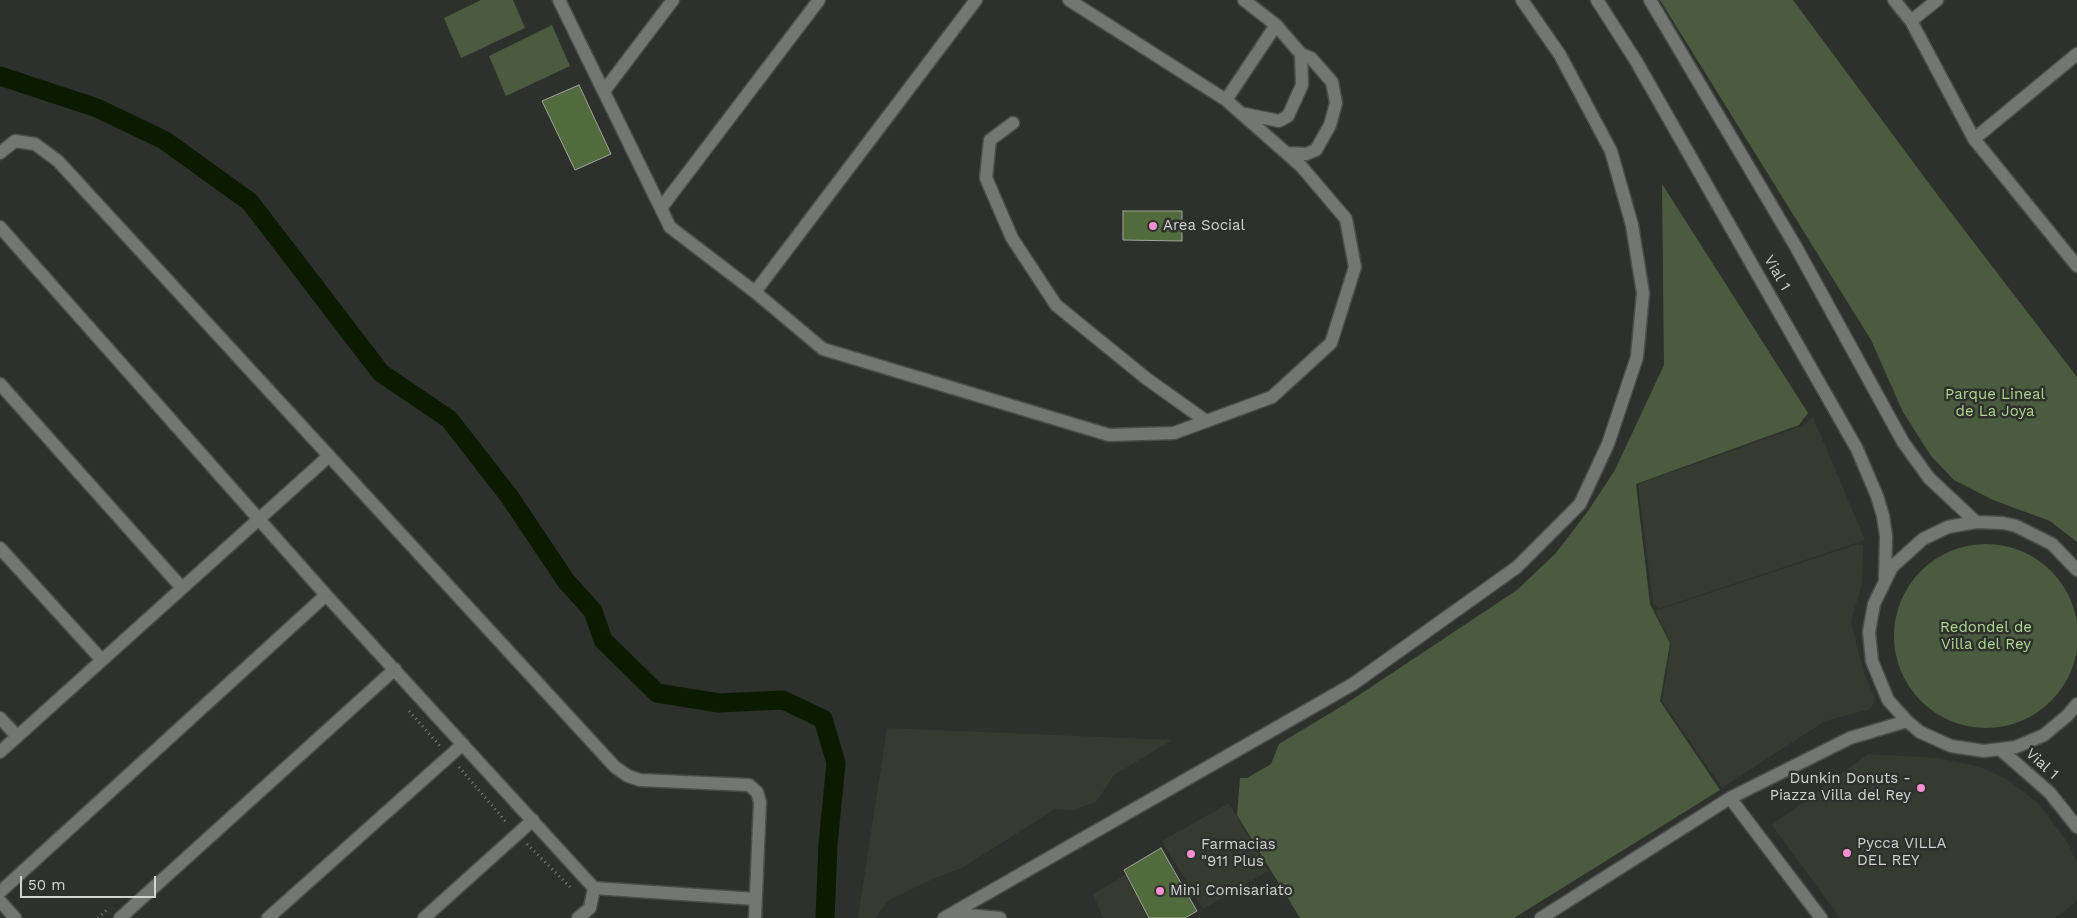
<!DOCTYPE html>
<html>
<head>
<meta charset="utf-8">
<style>
	body { margin:0 }
	#map { position:relative; width:2077px; height:918px; overflow:hidden; background:#2e302c; font-family:"Work Sans",sans-serif }
	canvas { display:block }
	.scale { position:absolute; left:20px; top:876px; width:136px; height:22px; box-sizing:border-box; border:2px solid #d3d4d2; border-top:0; padding-left:6px; font-size:15px; line-height:18px; white-space:nowrap; color:#d3d4d2; -webkit-text-stroke:4px #2e302c; paint-order:stroke }
</style>
</head>
<body>
<div id="map">
<canvas width="2077" height="918"></canvas>
<div class="scale">50 m</div>
</div>
<script>
const c = document.querySelector('canvas').getContext('2d');
c.lineJoin = 'round';
function fillPath(path, color) { c.fillStyle = color; c.fill(path, 'evenodd'); }
const toPath = rows => new Path2D(rows.map(r => 'M' + r).join(''));
function strokePath(path, color, width, dash) { c.strokeStyle = color; c.lineWidth = width; c.lineCap = dash ? 'butt' : 'round'; c.setLineDash(dash || []); c.stroke(path); }
function write(font, color, halo, rows, align = 'center') {
  c.font = font + ' "Work Sans",sans-serif'; c.lineWidth = 5; c.setLineDash([]); c.textBaseline = 'middle'; c.strokeStyle = halo; c.fillStyle = color; for (const [text, x, y, turn = 0] of rows) {
    c.save(); c.translate(x, y); c.rotate((+turn || 0) * Math.PI / 180); c.textAlign = isNaN(turn) ? turn : align; if (halo) c.strokeText(text, 0, 0); c.fillText(text, 0, 0); c.restore();
  }
}
fillPath(toPath([
	[1813,417,1865,540,1658,609,1653,603,1638,484,1802,426],
	[1858,544,1863,545,1862,584,1851,621,1865,676,1875,698,1871,709,1825,721,1722,788,1662,701,1671,643,1655,611],
	[887,728,1172,740,1114,775,1096,802,1073,810,1055,809,962,868,933,879,889,900,875,918,858,918],
	[1868,754,1939,758,1980,767,2007,779,2038,803,2066,840,2077,861,2077,901,2055,918,1840,918,1772,825],
	[1229,803,1268,871,1203,909,1162,841],
	[1125,875,1148,918,1103,918,1093,894]
]), '#353b31');
fillPath(toPath([
	[481,0,513,0,525,28,461,58,444,18],
	[1660,0,1793,0,1939,197,2077,377,2077,542,2050,521,1993,500,1954,480,1931,456,1903,412,1871,340],
	[552,25,570,66,506,96,489,56],
	[1662,184,1808,413,1799,425,1636,484,1650,604,1670,643,1660,701,1720,790,1514,918,1300,918,1237,815,1240,778,1247,778,1271,764,1279,744,1347,703,1517,590,1556,553,1588,511,1615,470,1664,365],
	'1894 636a92 92 0 1 1 184 0a92 92 0 1 1-184 0Z'
]), '#4b5b40');
strokePath(toPath([
	[0,76,97,108,164,140,250,202,381,373,449,419,509,496,566,581,593,611,603,640,657,693,719,703,783,700,823,719,836,763,828,844,825,918]
]), '#0b1b00', 19);
const building = toPath([
	[579,85,611,154,575,170,542,101,579,85],
	[1123,211,1182,211,1182,241,1123,240,1123,211],
	[1161,848,1197,911,1185,918,1149,918,1124,870,1161,848]
]);
fillPath(building, '#516b3d');
strokePath(building, '#a1a49f', 1);
const minor = toPath([
	[559,0,670,227,755,292,823,349,1109,435,1174,433,1272,397,1331,343,1355,267,1346,219,1301,166,1226,100,1069,0],
	[1244,0,1276,25,1301,54,1311,58,1332,82,1336,103,1330,125,1316,150,1306,154,1288,153],
	[1597,0,1636,61,1857,449,1877,496,1883,516,1886,536,1885,578],
	[1650,0,1796,247,1903,442,1929,478,1976,522],
	[1894,0,1911,21,1974,139,2077,266],
	[1911,21,1937,0],
	[604,91,673,0],
	[1226,100,1276,25],
	[1245,114,1279,121,1288,116,1302,85,1301,54],
	[1013,123,990,140,986,178,1012,238,1056,305,1147,379,1206,421],
	[1974,139,2077,54],
	[0,153,15,141,35,144,58,161,615,767,628,776,640,780,749,785,757,792,760,802,755,918],
	[661,208,819,0],
	[0,227,326,595,594,888],
	[755,292,976,0],
	[0,384,182,588],
	[0,548,101,659],
	[2077,570,2052,544,2016,526,2003,523,1976,522,1948,527,1923,539,1892,567,1874,604,1869,632,1872,661,1888,700,1907,721,1920,732,1951,746,1984,751,2016,747,2044,735,2068,715,2077,704],
	[0,718,17,736],
	[2001,750,2050,793,2077,827],
	[0,752,329,456],
	[1730,798,1821,918],
	[0,892,326,595],
	[0,901,15,918],
	[120,918,395,669],
	[268,918,463,744],
	[424,918,533,820],
	[578,918,590,908,594,888,755,899],
	[944,918,1353,684,1517,567,1580,504,1608,444,1637,357,1643,293,1632,225,1611,151,1560,55,1522,0],
	[958,918,968,915,1000,918],
	[1541,918,1730,798,1850,738,1907,721]
]);
strokePath(minor, '#4b4d4a', 15);
strokePath(toPath([
	[409,711,440,746],
	[459,767,507,823],
	[527,844,570,887],
	[98,918,107,910]
]), '#7e807d', 3, [1, 4]);
strokePath(minor, '#737671', 12);
for (const [x, y, r, color] of [
	[1153,226,5,"#f690d1"],
	[1921,788,5,"#f690d1"],
	[1847,853,5,"#f690d1"],
	[1191,854,5,"#f690d1"],
	[1160,891,5,"#f690d1"]
]) { const dot = new Path2D(); dot.arc(x, y, r, 0, 2 * Math.PI); c.fillStyle = color; c.fill(dot); strokePath(dot, '#2e302c', 2); }
write('15px', '#d3d4d2', '#2e302c', [
	["Area Social",1163,226],
	["Dunkin Donuts -",1911,779,"right"],
	["Piazza Villa del Rey",1911,796,"right"],
	["Pycca VILLA",1857,844],
	["DEL REY",1857,861],
	["Farmacias",1201,845],
	["\"911 Plus",1201,862],
	["Mini Comisariato",1170,891]
], 'left');
write('15px', '#d3d4d2', '#2e302c', [
	["Vial 1",1777,273,60],
	["Vial 1",2042,764,42]
]);
write('15px', '#afd890', '#2e302c', [
	["Parque Lineal",1995,395],
	["de La Joya",1995,412],
	["Redondel de",1986,628],
	["Villa del Rey",1986,645]
]);
</script>
</body>
</html>
